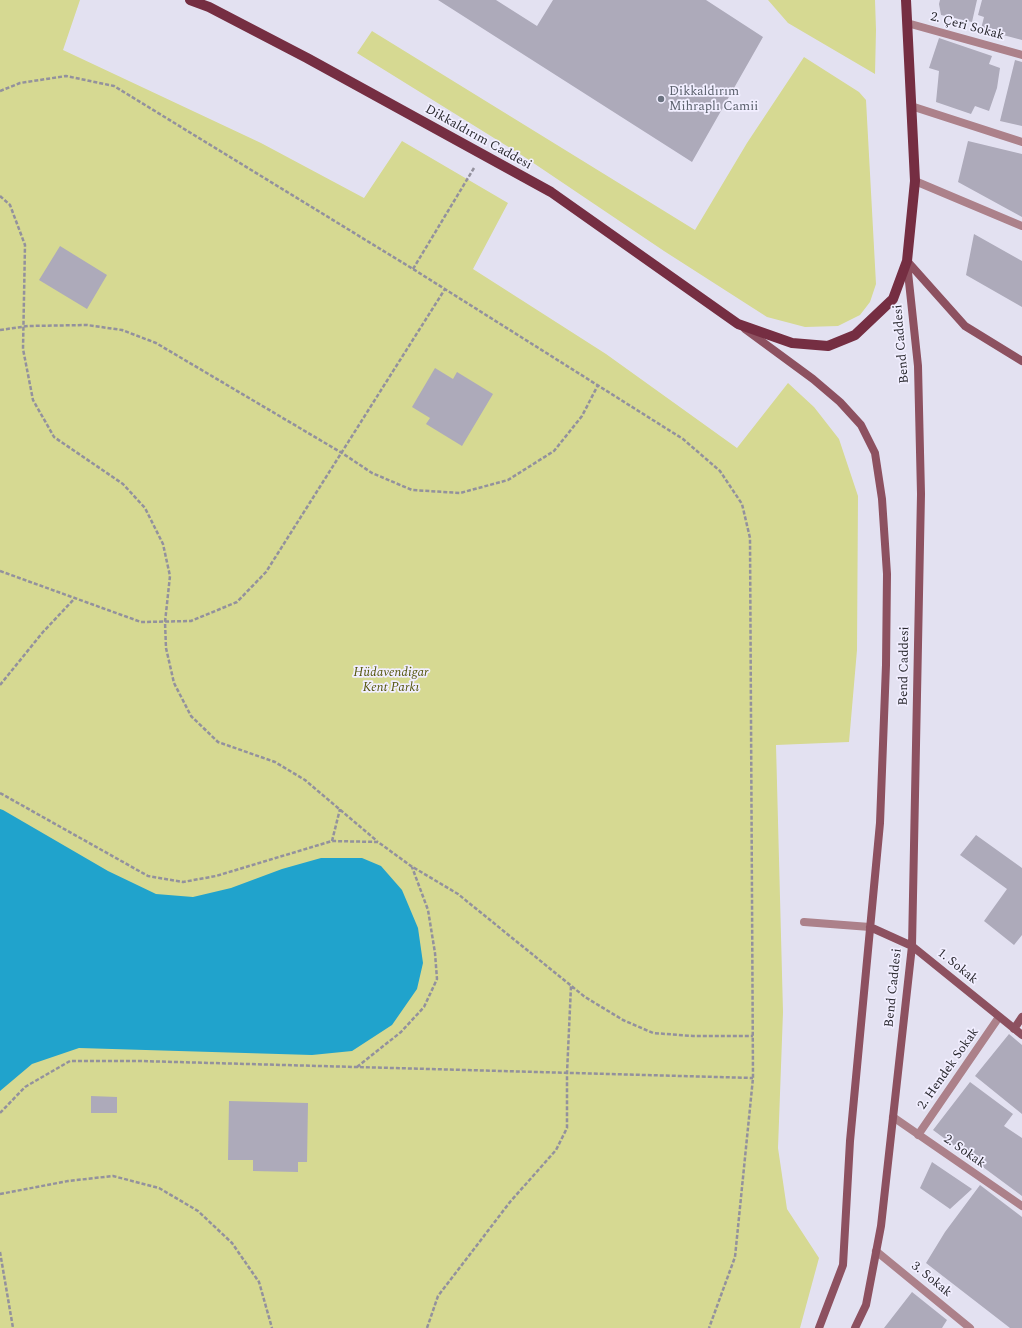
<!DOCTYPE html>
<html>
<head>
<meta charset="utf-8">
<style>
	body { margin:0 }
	canvas { display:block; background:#e3e1f1 }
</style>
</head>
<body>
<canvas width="1022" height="1328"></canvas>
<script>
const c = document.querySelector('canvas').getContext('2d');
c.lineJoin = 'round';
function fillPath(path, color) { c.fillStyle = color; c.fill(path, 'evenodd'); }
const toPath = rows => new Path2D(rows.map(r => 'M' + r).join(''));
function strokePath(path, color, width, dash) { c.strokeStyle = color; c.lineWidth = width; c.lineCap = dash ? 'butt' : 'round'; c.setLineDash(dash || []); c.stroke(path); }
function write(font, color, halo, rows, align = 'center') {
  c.font = font + ' Spectral,serif'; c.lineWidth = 3.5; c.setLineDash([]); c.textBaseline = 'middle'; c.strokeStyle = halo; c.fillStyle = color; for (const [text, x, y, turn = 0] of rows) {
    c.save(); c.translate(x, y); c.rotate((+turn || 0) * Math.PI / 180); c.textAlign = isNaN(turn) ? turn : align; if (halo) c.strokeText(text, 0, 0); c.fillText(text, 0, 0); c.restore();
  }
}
fillPath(toPath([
	[0,0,80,0,63,50,261,143,364,198,402,141,508,203,473,269,606,354,737,448,788,383,814,407,839,439,858,496,857,650,849,742,776,745,783,1012,778,1148,787,1209,819,1258,800,1328,0,1328],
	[768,0,875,0,876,30,875,74,788,23],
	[372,31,695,230,747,143,804,57,859,92,866,100,876,284,870,302,860,315,838,326,805,327,767,317,664,251,523,156,357,53]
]), '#d6d992');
fillPath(toPath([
	[0,809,3,810,108,871,156,894,193,897,231,888,282,869,321,858,362,858,381,866,402,890,418,928,423,963,417,989,392,1025,352,1051,312,1055,79,1048,32,1064,0,1091]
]), '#20a3cc');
fillPath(toPath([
	[438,0,496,0,537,26,553,0,706,0,763,37,692,162],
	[940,0,977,0,972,22,941,15,939,4],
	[982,0,1022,0,1022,40,1003,35,1002,39,980,33,984,17,978,15],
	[939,38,992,56,989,64,1000,68,997,88,989,111,975,106,971,114,936,102,939,71,929,68],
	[1015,60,1022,62,1022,126,1000,121],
	[968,141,1022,154,1022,217,958,182],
	[974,234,1022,261,1022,307,966,275],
	[60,246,107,275,87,309,39,280],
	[435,368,453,379,457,372,493,394,462,446,426,424,430,418,412,407],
	[976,835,1022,868,1022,935,1014,945,984,921,1007,889,960,855],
	[1009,1034,1022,1045,1022,1114,975,1076],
	[970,1082,1013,1114,1004,1126,1022,1138,1022,1196,933,1130],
	[91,1096,117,1097,117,1113,91,1113],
	[229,1101,308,1103,307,1162,298,1162,298,1172,253,1171,253,1160,228,1160],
	[932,1162,972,1189,950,1209,920,1188],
	[980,1185,1022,1217,1022,1328,1010,1328,926,1263,945,1232],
	[912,1292,947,1320,942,1328,884,1328]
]), '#adaaba');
strokePath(toPath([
	[0,91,20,83,66,76,114,86,413,269,683,439,720,471,742,504,750,538,753,1078,735,1257,709,1328],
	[0,196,10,205,25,245,23,349,33,400,54,437,123,484,145,508,163,544,170,576,165,622,166,648,174,683,191,716,218,742,275,762,305,780,377,841],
	[413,269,474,168],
	[0,330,28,326,87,325,122,330,156,343,342,453,372,473,412,490,460,493,508,480,554,451,582,416,598,385],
	[0,571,141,622,191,621,237,602,266,572,445,289],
	[0,685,43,632,75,598],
	[0,793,148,876,183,882,216,876,332,841,378,842,411,866,458,894,585,997,623,1020,653,1033,693,1036,753,1036],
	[332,841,340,809],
	[357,1067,401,1032,424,1007,437,979,435,953,428,910,412,867],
	[0,1113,25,1087,70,1061,140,1061,753,1078],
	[0,1194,68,1181,113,1176,159,1188,198,1211,232,1243,259,1282,272,1328],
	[0,1252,13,1328],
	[427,1328,438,1296,510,1202,556,1150,567,1128,567,1073,571,986]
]), '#93919d', 2.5, [4, 2]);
strokePath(toPath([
	[804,922,870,927]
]), '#ac818a', 8);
strokePath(toPath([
	[907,23,1022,55],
	[911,106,1022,142],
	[915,181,1022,226],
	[893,1117,1022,1206],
	[918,1135,999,1017],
	[876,1251,970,1328]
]), '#ac818a', 8);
strokePath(toPath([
	[907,261,965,326,1022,361],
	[745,329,813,379,840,402,861,425,875,453,882,499,887,574,886,665,880,823,850,1141,843,1265,819,1328],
	[870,927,912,946,1022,1035],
	[1014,1029,1022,1017],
	[855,1328,866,1305,881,1226,912,946,921,494,918,366,907,263]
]), '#8d5160', 8);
strokePath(toPath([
	[190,0,209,7,307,58,551,192,738,324,792,343,828,346,855,335,893,299,907,261,915,181,906,0]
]), '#752e42', 10);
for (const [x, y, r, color] of [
	[661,99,4,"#6b7280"]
]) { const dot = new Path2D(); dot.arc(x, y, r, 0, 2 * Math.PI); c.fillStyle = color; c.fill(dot); strokePath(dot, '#f1eeff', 1.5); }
write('13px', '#2a292f', '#f1eeff', [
	["2. Çeri Sokak",967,27,15],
	["Dikkaldırım Caddesi",478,138,29],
	["Bend Caddesi",902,344,-95],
	["Bend Caddesi",905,666,-89],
	["1. Sokak",957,967,39],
	["Bend Caddesi",894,988,-84],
	["2. Hendek Sokak",949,1069,-55],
	["2. Sokak",964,1152,35],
	["3. Sokak",931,1280,39]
]);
write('13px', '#5b616d', '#f1eeff', [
	["Dikkaldırım",669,92],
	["Mihraplı Camii",669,107]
], 'left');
write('italic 13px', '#55560c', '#f1eeff', [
	["Hüdavendigar",391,673],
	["Kent Parkı",391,688]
]);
</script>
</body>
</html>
